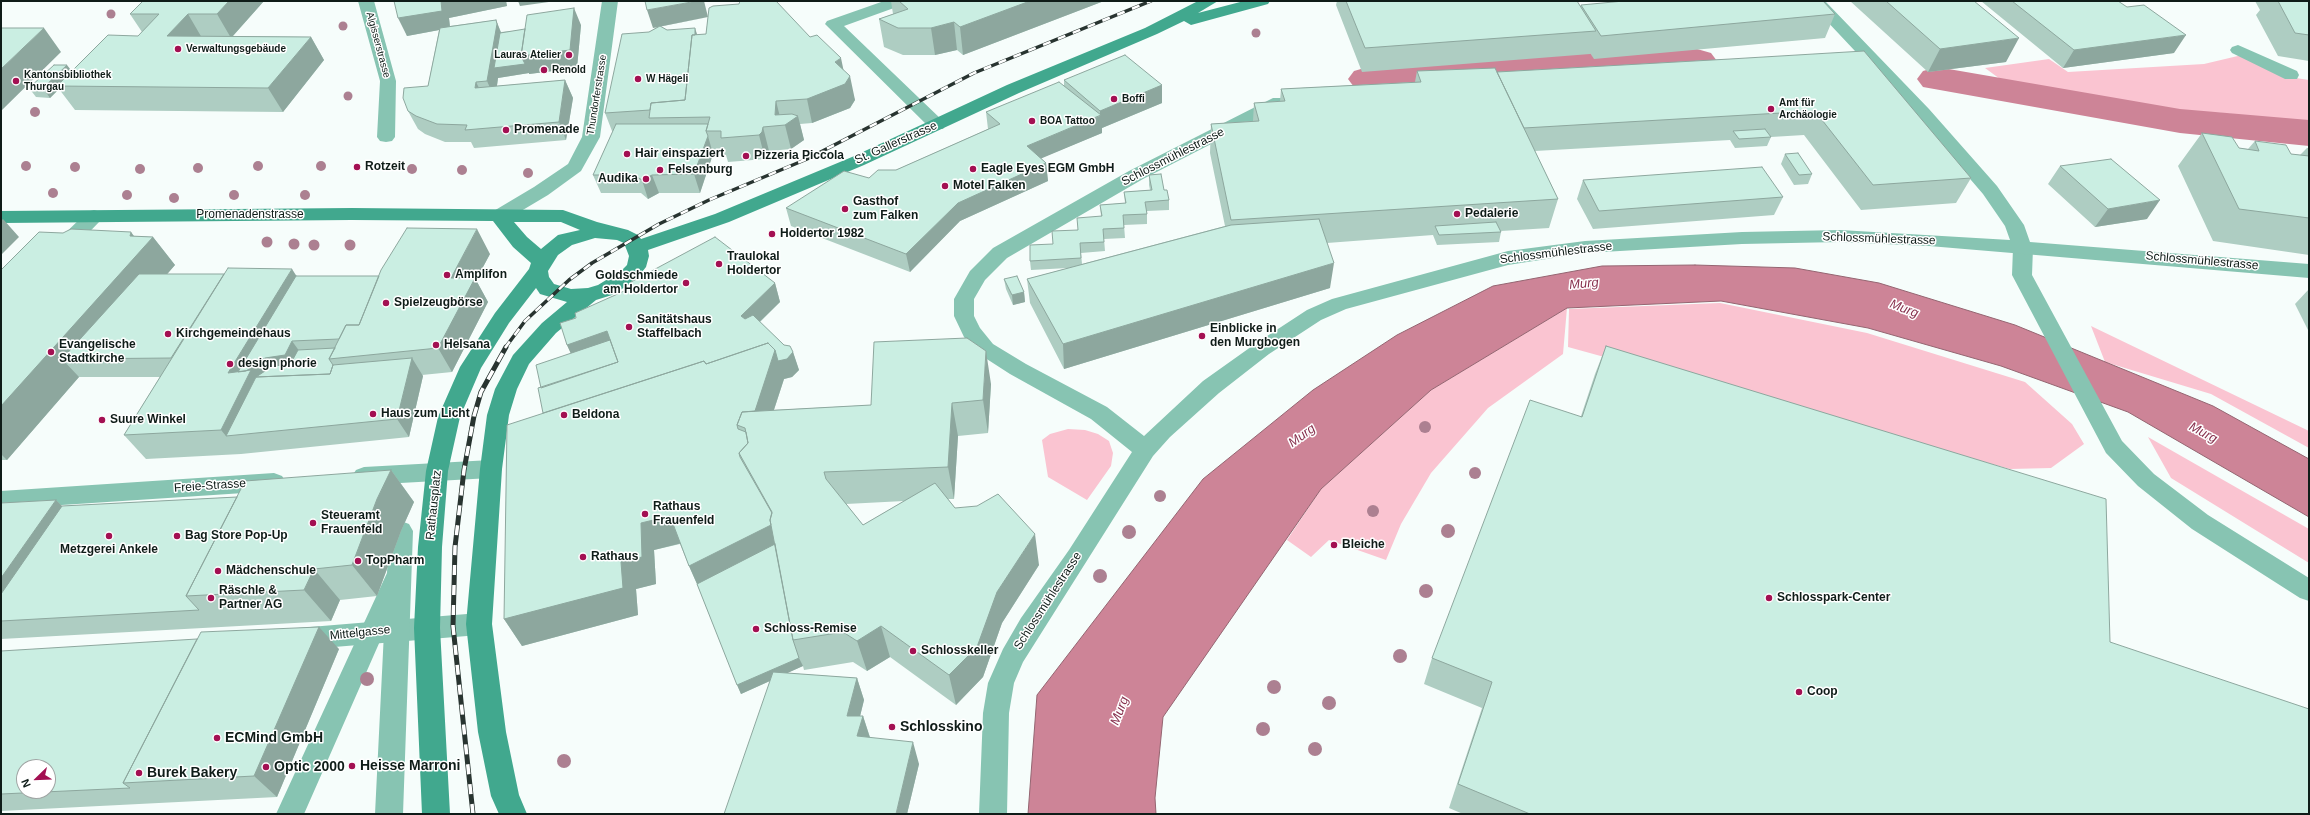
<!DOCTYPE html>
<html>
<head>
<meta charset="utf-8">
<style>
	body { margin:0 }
	#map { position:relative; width:2310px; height:815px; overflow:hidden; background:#f6fdfb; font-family:Arial,sans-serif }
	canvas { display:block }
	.frame { position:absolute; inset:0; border:2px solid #0f1c18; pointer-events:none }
	.north { position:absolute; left:16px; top:759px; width:40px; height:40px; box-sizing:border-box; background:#fff; border:1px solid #9fa4a3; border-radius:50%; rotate:247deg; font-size:11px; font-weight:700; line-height:16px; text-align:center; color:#0f1c18 }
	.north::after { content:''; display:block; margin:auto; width:14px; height:18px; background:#a31052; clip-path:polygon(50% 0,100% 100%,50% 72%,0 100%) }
</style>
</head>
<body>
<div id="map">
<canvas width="2310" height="815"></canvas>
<div class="frame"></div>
<div class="north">N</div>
</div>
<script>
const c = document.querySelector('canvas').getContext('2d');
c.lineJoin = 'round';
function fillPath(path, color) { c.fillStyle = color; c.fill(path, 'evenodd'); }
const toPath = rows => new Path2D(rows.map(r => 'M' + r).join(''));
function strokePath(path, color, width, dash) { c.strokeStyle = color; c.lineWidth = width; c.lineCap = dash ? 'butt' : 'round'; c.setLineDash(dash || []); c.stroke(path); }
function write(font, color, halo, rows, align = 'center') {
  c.font = font + ' Arial,sans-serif'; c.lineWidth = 3; c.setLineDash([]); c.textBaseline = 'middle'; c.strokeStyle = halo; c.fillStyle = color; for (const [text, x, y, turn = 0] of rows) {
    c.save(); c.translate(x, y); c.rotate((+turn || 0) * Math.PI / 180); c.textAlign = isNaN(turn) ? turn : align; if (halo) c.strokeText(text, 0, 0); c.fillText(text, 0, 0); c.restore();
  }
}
fillPath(toPath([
	[2242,55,2282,76,2309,80,2309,123,2223,113,2127,109,2011,87,1985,68,2049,59,2068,72,2204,64],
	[1720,303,1867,333,2025,382,2072,424,2084,444,2051,468,2010,469,1568,347,1569,309],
	[1567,308,1563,354,1488,408,1431,473,1401,524,1386,560,1329,540,1311,557,1287,540,1321,489,1431,390],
	[2091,326,2309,431,2309,448,2211,394,2105,362],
	[1068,429,1085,430,1098,434,1109,441,1113,453,1111,466,1087,500,1048,477,1042,440,1050,434],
	[2148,437,2309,529,2309,563,2171,478]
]), '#fac4d1');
const water = toPath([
	[1695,265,1795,268,1879,283,2015,325,2213,406,2309,459,2309,517,2128,412,2001,366,1868,328,1721,301,1567,308,1431,390,1321,489,1163,717,1155,798,1156,814,1028,814,1037,695,1203,479,1313,390,1397,335,1493,286,1602,266,1695,265]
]);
fillPath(water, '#cd8497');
strokePath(water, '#946571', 1);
fillPath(toPath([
	[1544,49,1568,49,1594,54,1697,49,1711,53,1717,61,1711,69,1697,73,1594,78,1561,82,1547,78,1543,73,1522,74,1510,80,1496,84,1368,91,1354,87,1348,79,1354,71,1368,67,1488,61,1513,51,1544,49],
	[1937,67,2180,109,2309,120,2309,146,2180,133,1923,87,1917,79,1923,71,1937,67]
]), '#cd8497');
fillPath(toPath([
	[884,1,907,1,905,4,844,26,943,121,946,125,943,129,931,129,825,24,827,21,884,1],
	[2238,45,2297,71,2299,75,2297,79,2285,79,2232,53,2230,50,2232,47,2238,45],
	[2023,242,2030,243,2033,248,2032,275,2122,441,2154,474,2208,515,2309,578,2309,601,2300,598,2192,529,2138,486,2106,453,2012,275,2013,248,2016,243,2023,242],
	[479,613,488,616,492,624,488,632,479,635,298,650,289,647,285,639,289,631,298,628,479,613]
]), '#87c4b2');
fillPath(toPath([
	[401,521,409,524,413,531,403,814,375,814,384,632,304,814,276,814,387,573,389,531,393,524,401,521]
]), '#87c4b2');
fillPath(toPath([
	[358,1,374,1,396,81,395,137,392,141,386,142,380,141,377,137,380,81,358,1],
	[602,1,618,1,600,137,581,171,548,195,506,220,499,222,492,220,489,216,492,212,534,187,568,164,582,137,602,1],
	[1808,1,1825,1,1929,109,1997,186,2024,225,2030,242,2309,264,2309,278,1929,246,1840,242,1742,244,1585,253,1508,265,1346,309,1321,320,1269,354,1219,393,1170,437,1153,456,1023,662,1014,683,1009,713,1007,814,979,814,983,713,988,683,1003,649,1021,618,1069,550,1132,452,1091,419,1010,374,979,354,964,337,954,316,954,299,970,271,993,248,1129,171,1273,98,1285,98,1288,102,1285,106,1143,179,1007,258,985,280,974,299,974,316,980,328,993,344,1026,364,1107,407,1144,436,1203,381,1255,344,1307,310,1332,299,1508,251,1585,241,1742,232,1840,230,2010,240,2005,226,1983,194,1917,117,1808,1],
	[94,210,101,212,104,216,101,220,66,256,59,257,52,256,49,251,52,246,87,212,94,210],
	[491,460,499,463,502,469,499,475,491,478,364,485,356,482,352,476,356,470,364,467,491,460],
	[274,473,282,476,286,482,282,488,274,491,1,509,1,491,274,473]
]), '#87c4b2');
fillPath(toPath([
	[1198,1,1218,1,1198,13,1244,1,1270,1,1268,4,1191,25,1184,21,1157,34,1019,93,864,165,729,222,648,250,649,256,646,267,635,281,612,295,596,300,556,333,529,364,517,389,509,415,502,469,492,624,506,732,519,795,527,814,499,814,491,796,478,732,466,624,480,469,487,415,495,389,513,355,542,323,567,302,540,294,536,288,509,323,481,368,460,417,448,471,442,547,440,628,450,814,422,814,414,628,418,547,426,471,438,417,460,367,495,313,529,269,531,263,513,247,493,221,352,220,1,223,1,211,352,208,563,210,597,222,628,230,638,235,641,239,715,214,852,157,1007,85,1145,28,1198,1],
	[514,222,561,222,580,230,558,235,541,249,527,237,514,222],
	[595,238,617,240,624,243,629,256,627,265,621,271,598,285,588,288,571,289,554,284,549,277,548,271,558,255,572,245,595,238]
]), '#41a88e');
const railFar1 = toPath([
	[505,348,525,321,569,280,592,263,659,224,709,200,807,159,974,73,1151,1]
]);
const rail = toPath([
	[473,814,453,626,455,547,464,470,474,416,481,392,506,347]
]);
strokePath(railFar1, '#283430', 3.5);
strokePath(rail, '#283430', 5);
strokePath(railFar1, '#fff', 2.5, [8]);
strokePath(rail, '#fff', 3.5, [10]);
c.fillStyle = '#ac8091';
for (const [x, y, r] of [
	[111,14,4.5],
	[343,26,4.5],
	[1256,33,4.5],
	[348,96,4.5],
	[35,112,5],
	[26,166,5],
	[258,166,5],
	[321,166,5],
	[75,167,5],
	[198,168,5],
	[140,169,5],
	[412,169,5],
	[462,170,5],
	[528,173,5],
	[53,193,5],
	[127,195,5],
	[234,195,5],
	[305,195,5],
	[174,198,5],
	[267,242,5.5],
	[294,244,5.5],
	[314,245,5.5],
	[350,245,5.5],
	[1425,427,6],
	[1475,473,6],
	[1160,496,6],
	[1373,511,6],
	[1448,531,7],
	[1129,532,7],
	[1100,576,7],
	[1426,591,7],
	[1400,656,7],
	[367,679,7],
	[1274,687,7],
	[1329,703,7],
	[1263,729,7],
	[1315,749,7],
	[564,761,7]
]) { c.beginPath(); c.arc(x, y, r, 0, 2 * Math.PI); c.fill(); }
fillPath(toPath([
	[264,1,233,36,311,37,324,60,283,112,75,110,59,89,50,98,36,97,29,88,72,71,138,36,142,32,130,14],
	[394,1,506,1,507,6,449,18,450,26,496,20,501,32,581,25,577,68,529,74,529,73,498,78,497,86,565,80,573,98,566,140,474,148,471,142,445,142,425,134,418,129,408,111,428,86,439,30,407,36],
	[891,1,1104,1,963,55,957,50,935,55,903,55,884,47,879,19,893,14],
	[1337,1,1577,1,1580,6,1581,5,1835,14,1825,38,1594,59,1590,53,1590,54,1362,72,1336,5],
	[1850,1,1974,1,2006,62,1928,72],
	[1981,1,2118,1,2174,53,2063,68],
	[2255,1,2309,1,2309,61,2278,56,2256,15,2260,10],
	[708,17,810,37,843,70,855,100,850,108,812,123,800,124,804,140,791,149,769,151,769,157,765,159,728,162,726,155,714,155,713,154,700,193,659,193,648,199,641,193,601,193,593,175,613,131,612,131,605,113,649,32,659,26,653,28],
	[708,17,706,34,697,35,667,30,660,26],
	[1730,59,1971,178,1956,203,1861,210,1804,135,1771,137,1767,146,1735,148,1730,140,1535,151,1558,199,1549,228,1501,231,1501,232,1499,242,1437,245,1433,235,1327,243,1330,288,1064,369,1030,303,1027,279,1068,268,1031,270,1030,261,1053,244,1101,216,1100,205,1125,203,1124,192,1150,190,1149,185,1149,175,1164,190,1169,200,1169,210,1147,211,1147,224,1124,225,1125,238,1104,239,1105,251,1081,253,1082,264,1225,226,1210,153,1211,124,1253,121,1254,103,1280,101,1281,89,1415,82,1417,71,1497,72],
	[1064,80,1162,85,1162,103,1102,128,1102,133,1041,158,1046,163,1048,181,960,221,910,272,791,226,786,208,869,178,896,170,988,129,986,112,1064,86],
	[2202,133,2239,148,2248,149,2255,141,2291,154,2300,155,2307,148,2309,148,2309,255,2213,241,2178,166],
	[1785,154,1812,174,1808,184,1794,185,1781,164],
	[2060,166,2147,219,2095,227,2048,184],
	[1583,180,1783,197,1774,215,1593,229,1577,199],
	[134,236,153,237,175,265,167,274,296,276,379,276,490,254,476,280,488,302,452,372,422,375,423,376,409,437,241,454,146,459,124,435,160,377,79,377,7,460,1,460,1,270],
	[1004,279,1024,292,1025,302,1013,305,1006,289],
	[775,283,780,302,760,322,784,345,793,352,799,370,792,377,784,379,774,410,871,405,991,384,988,433,958,436,954,499,948,499,955,508,1039,565,1002,623,983,677,956,705,890,657,867,671,853,662,804,670,803,666,787,673,857,678,864,700,860,716,863,716,870,737,919,764,907,814,770,681,741,694,697,584,689,566,680,544,654,550,656,584,636,589,638,615,522,646,504,619,543,413,541,388,571,353,567,345,576,318],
	[904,501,863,525,846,504],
	[2309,289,2309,332,2295,304],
	[1606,346,2110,642,2309,814,1463,814,1449,808,1482,708,1424,684,1432,658,1581,416,1595,374],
	[391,470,414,502,401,531,377,596,340,600,331,621,1,639,1,503,56,500,62,506,237,497],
	[339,649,277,797,1,811,1,651]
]), '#aecdc2');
fillPath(toPath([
	[229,1,264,1,231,38,217,14],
	[441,1,506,1,507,6,449,18,450,28,407,36,398,18],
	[518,1,556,1,520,6],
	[697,1,704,1,708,17,653,28,647,10],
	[1030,1,1104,1,963,55,960,27],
	[574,8,581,25,577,68,529,74,529,73,498,78,495,99,487,81,496,20,503,38,521,56],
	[188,14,202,38,167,36],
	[954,22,957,50,935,55,931,28],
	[44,28,61,52,2,110,1,109,1,69],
	[695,28,701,46,687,107],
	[2186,35,2174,53,2063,68,2074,50],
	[311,37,324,60,283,112,268,88],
	[2019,38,2006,62,1928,72,1940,49],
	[841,58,846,82,835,62],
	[67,65,74,74,57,86,59,89,50,98,43,88],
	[850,76,855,100,850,108,812,123,807,99],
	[565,80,573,98,566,140,559,122],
	[476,82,485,100,475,88],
	[1162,85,1162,103,1102,128,1102,133,1028,164,1027,146,1100,116,1100,111],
	[776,101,782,125,775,115],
	[798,116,804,140,791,149,785,125],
	[763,127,769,151,769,157,765,159,759,135],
	[708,136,713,154,700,193,694,174],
	[1046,163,1048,181,960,221,910,272,906,254,958,203],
	[652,175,659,193,648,199,642,180],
	[2160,200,2147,219,2095,227,2108,209],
	[3,219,19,237,1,255,1,221],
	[477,229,490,254,476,280,488,302,452,372,438,348,451,278],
	[131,232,143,248,153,237,175,265,94,359,62,359,79,377,7,460,1,454,1,406,130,236],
	[1334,263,1330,288,1064,369,1063,344],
	[292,269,308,294,292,341,305,359,226,436,221,430,228,373],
	[775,283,780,302,747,334,741,316],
	[1024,292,1025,302,1013,305,1012,295],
	[607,331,626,380,575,363,567,345],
	[775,350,793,352,799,370,792,377,784,379,763,443,753,415],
	[986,351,991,384,988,433,983,400],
	[412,358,423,376,409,437,397,419],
	[952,403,958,436,954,499,948,467],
	[391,470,414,502,401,531,377,596,352,565,377,499],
	[56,500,80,524,1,621,1,578],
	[670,516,682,543,654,550,656,584,636,589,638,615,522,646,504,619,621,562,641,523],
	[772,524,780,553,701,593,689,566],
	[1035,534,1039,565,1002,623,983,677,956,705,949,675,997,592],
	[314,569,340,600,331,621,304,590],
	[881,626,890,657,867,671,857,641],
	[319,627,339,649,277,797,254,776],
	[799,658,803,666,741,694,737,685],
	[857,678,864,700,855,737,847,716],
	[863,716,870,738,857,736],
	[913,742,919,764,907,814,896,814]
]), '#8da79e');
const building = toPath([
	[143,1,229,1,217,14,188,14,167,36,311,37,268,88,57,86,108,35,138,36,159,14,130,14,143,1],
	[394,1,441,1,442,11,398,18,394,1],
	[645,1,697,1,647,10,645,1],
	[740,1,776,1,810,37,817,35,841,58,835,62,850,76,845,84,807,99,776,101,775,115,792,114,798,116,785,125,763,127,762,132,759,135,721,138,721,131,706,131,710,117,649,118,651,103,685,100,692,35,706,34,709,8,713,6,739,4,740,1],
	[899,1,1030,1,960,27,954,22,931,28,898,28,879,19,908,9,899,1],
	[1346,1,1577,1,1596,31,1365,48,1346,1],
	[1624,1,1823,1,1835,14,1601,36,1581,5,1624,1],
	[1886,1,1974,1,2019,38,1940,49,1886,1],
	[2012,1,2118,1,2127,7,2144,5,2186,35,2074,50,2012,1],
	[2278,1,2309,1,2309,35,2295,33,2278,1],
	[574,8,570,50,521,56,527,15,574,8],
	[496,20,497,24,487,81,476,82,475,88,565,80,559,122,465,130,467,125,437,124,416,116,408,111,403,98,404,88,428,86,440,28,496,20],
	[660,26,667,30,695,28,695,35,692,35,685,100,651,103,650,110,605,113,622,34,649,32,660,26],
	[1,28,44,28,1,69,1,28],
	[525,29,521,56,525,64,494,68,500,33,525,29],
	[1864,51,1971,178,1873,185,1815,111,1524,128,1497,72,1730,59,1864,51],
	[1125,55,1162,85,1100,111,1064,80,1125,55],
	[54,65,67,65,43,88,29,88,54,65],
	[1495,68,1558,199,1231,220,1211,124,1259,121,1254,103,1285,101,1281,89,1421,82,1417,71,1495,68],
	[1059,82,1101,115,1027,146,1046,163,958,203,906,254,786,208,844,171,869,178,878,170,896,170,1000,124,986,112,1059,82],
	[616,124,708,124,706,131,708,136,694,174,652,175,642,180,634,175,593,175,616,124],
	[1765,129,1771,137,1739,139,1733,131,1765,129],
	[2202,133,2232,137,2239,148,2259,151,2255,141,2286,145,2291,154,2309,156,2309,218,2239,209,2202,133],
	[1798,153,1812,174,1799,175,1785,154,1798,153],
	[2111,159,2160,200,2108,209,2060,166,2111,159],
	[1762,167,1783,197,1599,211,1583,180,1762,167],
	[1161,174,1164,190,1167,190,1169,200,1145,202,1147,214,1123,215,1124,228,1103,229,1104,242,1080,243,1081,258,1030,261,1030,245,1053,244,1052,231,1078,230,1077,218,1102,216,1100,205,1126,203,1124,192,1152,190,1149,175,1161,174],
	[1319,219,1334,263,1063,344,1027,279,1231,225,1319,219],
	[1496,222,1501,232,1439,235,1435,226,1496,222],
	[407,228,477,229,451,278,475,278,438,348,329,359,346,325,359,325,381,270,407,228],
	[71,229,131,232,130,236,153,237,1,406,1,270,39,232,63,233,71,229],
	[715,237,775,283,741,316,745,319,753,315,784,345,790,346,793,352,787,359,778,361,775,350,768,343,706,364,704,361,543,413,538,388,618,362,607,331,567,345,560,323,576,318,575,313,631,288,631,282,715,237],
	[228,268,292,269,228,373,251,370,221,430,124,435,228,268],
	[139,274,224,274,171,358,62,359,139,274],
	[296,276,379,276,359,325,346,325,339,339,292,341,285,355,265,358,246,371,238,372,296,276],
	[1017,276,1024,292,1012,295,1004,279,1017,276],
	[967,338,986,351,983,400,952,403,948,467,824,472,826,479,863,525,935,483,955,508,977,506,998,494,1035,534,997,592,977,647,949,675,881,626,857,641,843,632,793,640,770,520,772,512,739,453,748,443,745,428,737,425,742,412,871,405,874,342,967,338],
	[610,340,618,362,541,388,536,365,610,340],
	[768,343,775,350,755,411,742,412,737,425,738,429,746,432,748,443,739,453,740,457,772,513,770,520,771,525,689,566,670,516,641,523,642,557,621,562,623,588,504,619,507,425,704,361,706,364,768,343],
	[1606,346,2106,499,2110,642,2309,709,2309,814,1530,814,1458,784,1492,682,1432,658,1530,400,1582,417,1606,346],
	[335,348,329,359,333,365,330,374,256,377,271,367,291,363,298,350,335,348],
	[412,358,397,419,226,436,256,377,330,374,333,365,412,358],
	[391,470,377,499,352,565,314,569,304,590,186,596,245,481,391,470],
	[237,497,186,596,199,610,1,621,1,594,62,506,237,497],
	[56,500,1,578,1,503,56,500],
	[775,544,793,640,799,658,737,685,697,584,775,544],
	[319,627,254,776,123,783,201,632,319,627],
	[197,639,123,783,130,788,1,794,1,651,197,639],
	[24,767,48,767,48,791,24,791,24,767],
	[773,672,857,678,847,716,863,716,857,736,913,742,896,814,724,814,773,672]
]);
fillPath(building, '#caeee2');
strokePath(building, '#8da79e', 1);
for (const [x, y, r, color] of [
	[178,49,4,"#a31052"],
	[569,55,4,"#a31052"],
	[544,70,4,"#a31052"],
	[638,79,4,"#a31052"],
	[16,81,4,"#a31052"],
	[1114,99,4,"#a31052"],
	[1771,109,4,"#a31052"],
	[1032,121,4,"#a31052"],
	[506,130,4,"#a31052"],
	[627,154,4,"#a31052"],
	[746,156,4,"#a31052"],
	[357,167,4,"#a31052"],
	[973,169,4,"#a31052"],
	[660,170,4,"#a31052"],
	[646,179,4,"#a31052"],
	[945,186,4,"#a31052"],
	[845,209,4,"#a31052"],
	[1457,214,4,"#a31052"],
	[772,234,4,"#a31052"],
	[719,264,4,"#a31052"],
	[447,275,4,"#a31052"],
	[686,283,4,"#a31052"],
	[386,303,4,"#a31052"],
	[629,327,4,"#a31052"],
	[168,334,4,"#a31052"],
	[1202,336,4,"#a31052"],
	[436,345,4,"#a31052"],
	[51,352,4,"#a31052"],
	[230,364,4,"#a31052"],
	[373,414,4,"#a31052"],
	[564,415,4,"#a31052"],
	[102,420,4,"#a31052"],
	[645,514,4,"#a31052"],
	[313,523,4,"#a31052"],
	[109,536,4,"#a31052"],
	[177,536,4,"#a31052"],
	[1334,545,4,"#a31052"],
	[583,557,4,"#a31052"],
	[358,561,4,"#a31052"],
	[218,571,4,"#a31052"],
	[211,598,4,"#a31052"],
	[1769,598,4,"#a31052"],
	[756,629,4,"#a31052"],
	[913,651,4,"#a31052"],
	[1799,692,4,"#a31052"],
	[892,727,4,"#a31052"],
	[217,738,4,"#a31052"],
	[352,766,4,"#a31052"],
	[266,767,4,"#a31052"],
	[139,773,4,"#a31052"]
]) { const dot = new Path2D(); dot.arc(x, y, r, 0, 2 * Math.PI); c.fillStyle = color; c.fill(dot); strokePath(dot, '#fff', 1.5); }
write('10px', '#0f1c18', '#fff', [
	["Algisserstrasse",378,45,75],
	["Thundorferstrasse",597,95,-81]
]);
write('bold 10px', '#0f1c18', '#fff', [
	["Verwaltungsgebäude",186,49],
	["Lauras Atelier",561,55,"right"],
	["Renold",552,70],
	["Kantonsbibliothek",24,75],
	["Thurgau",24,87],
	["W Hägeli",646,79],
	["Boffi",1122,99],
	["Amt für",1779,103],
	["Archäologie",1779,115],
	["BOA Tattoo",1040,121]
], 'left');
write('bold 12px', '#0f1c18', '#fff', [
	["Promenade",514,130],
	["Hair einspaziert",635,154],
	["Pizzeria Piccola",754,156],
	["Rotzeit",365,167],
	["Eagle Eyes EGM GmbH",981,169],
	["Felsenburg",668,170],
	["Audika",638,179,"right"],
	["Motel Falken",953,186],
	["Gasthof",853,202],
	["zum Falken",853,216],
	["Pedalerie",1465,214],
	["Holdertor 1982",780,234],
	["Traulokal",727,257],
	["Holdertor",727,271],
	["Amplifon",455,275],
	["Goldschmiede",678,276,"right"],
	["am Holdertor",678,290,"right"],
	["Spielzeugbörse",394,303],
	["Sanitätshaus",637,320],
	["Staffelbach",637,334],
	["Einblicke in",1210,329],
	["den Murgbogen",1210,343],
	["Kirchgemeindehaus",176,334],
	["Evangelische",59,345],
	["Stadtkirche",59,359],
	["Helsana",444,345],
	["design phorie",238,364],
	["Haus zum Licht",381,414],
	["Beldona",572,415],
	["Suure Winkel",110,420],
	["Rathaus",653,507],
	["Frauenfeld",653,521],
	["Steueramt",321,516],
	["Frauenfeld",321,530],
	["Bag Store Pop-Up",185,536],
	["Bleiche",1342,545],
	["Metzgerei Ankele",109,550,"center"],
	["Rathaus",591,557],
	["TopPharm",366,561],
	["Mädchenschule",226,571],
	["Räschle &",219,591],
	["Partner AG",219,605],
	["Schlosspark-Center",1777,598],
	["Schloss-Remise",764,629],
	["Schlosskeller",921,651],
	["Coop",1807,692]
], 'left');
write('12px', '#0f1c18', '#fff', [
	["St. Gallerstrasse",896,143,-24],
	["Schlossmühlestrasse",1173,157,-27],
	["Promenadenstrasse",250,215],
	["Schlossmühlestrasse",1879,239,2],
	["Schlossmühlestrasse",1556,253,-7],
	["Schlossmühlestrasse",2202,261,5],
	["Freie-Strasse",210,486,-4],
	["Rathausplatz",434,505,-84],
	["Schlossmühlestrasse",1048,601,-57],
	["Mittelgasse",360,633,-6]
]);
write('italic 13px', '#88314e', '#fff', [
	["Murg",1584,284,-5],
	["Murg",1904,309,21],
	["Murg",2203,433,28],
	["Murg",1302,436,-36],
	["Murg",1120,711,-69]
]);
write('bold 14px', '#0f1c18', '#fff', [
	["Schlosskino",900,727],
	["ECMind GmbH",225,738],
	["Heisse Marroni",360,766],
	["Optic 2000",274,767],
	["Burek Bakery",147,773]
], 'left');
</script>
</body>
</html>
